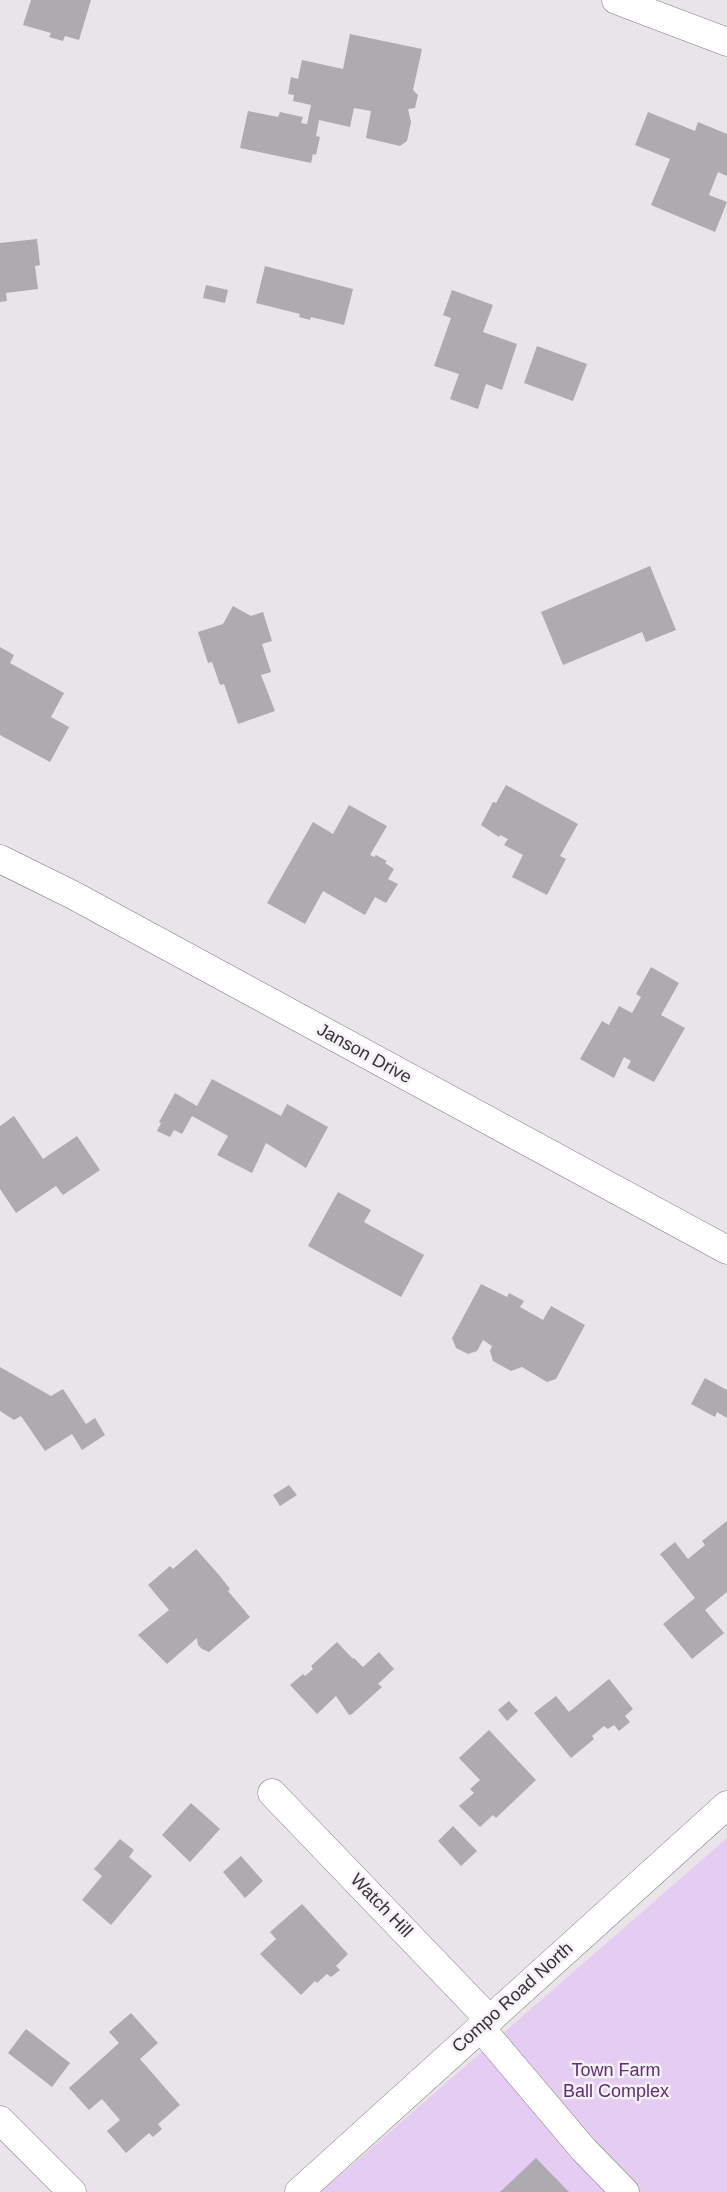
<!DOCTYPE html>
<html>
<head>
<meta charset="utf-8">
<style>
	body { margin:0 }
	canvas { display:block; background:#e8e4e9 }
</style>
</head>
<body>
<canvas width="727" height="2192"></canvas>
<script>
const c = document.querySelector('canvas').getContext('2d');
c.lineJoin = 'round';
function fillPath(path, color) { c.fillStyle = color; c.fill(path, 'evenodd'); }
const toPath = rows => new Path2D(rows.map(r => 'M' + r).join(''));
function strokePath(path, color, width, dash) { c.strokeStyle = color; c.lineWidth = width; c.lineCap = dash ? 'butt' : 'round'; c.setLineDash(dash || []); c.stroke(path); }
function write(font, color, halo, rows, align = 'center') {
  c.font = font + ' Arial,sans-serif'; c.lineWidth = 5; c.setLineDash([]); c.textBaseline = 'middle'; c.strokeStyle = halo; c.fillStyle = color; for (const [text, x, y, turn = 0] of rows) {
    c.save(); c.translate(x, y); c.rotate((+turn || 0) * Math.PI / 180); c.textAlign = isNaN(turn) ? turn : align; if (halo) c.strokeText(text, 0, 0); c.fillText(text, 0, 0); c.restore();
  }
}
fillPath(toPath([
	[727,1838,727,2192,321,2192]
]), '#e5ccf2');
fillPath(toPath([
	[31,0,91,0,79,40,65,36,63,41,49,37,51,33,23,25],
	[350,34,422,49,413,90,418,95,415,108,408,109,411,122,407,141,400,146,366,138,371,111,354,108,350,127,319,120,316,136,320,137,316,155,313,154,311,163,240,148,248,111,278,117,280,112,303,117,301,123,307,124,311,105,293,101,294,95,288,94,291,77,298,79,302,60,343,69],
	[648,112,695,131,698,122,727,134,727,176,718,172,709,195,727,202,715,232,651,205,670,159,635,145],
	[37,239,40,265,35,266,38,289,6,293,7,301,0,302,0,243],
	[265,266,353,289,344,325,311,317,310,320,299,317,300,314,256,303],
	[206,285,228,290,225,303,203,298],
	[452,290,493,305,483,332,517,344,502,390,486,384,478,409,450,399,459,374,434,366,451,318,443,315],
	[537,346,587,364,573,401,524,383],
	[650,566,676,630,646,642,642,632,563,665,541,612],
	[233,606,251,616,263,612,272,641,262,644,271,672,261,675,275,711,238,724,224,684,220,685,212,662,208,663,198,632,223,624],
	[0,647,14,655,10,663,64,693,51,717,69,727,50,762,0,735],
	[506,785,578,824,560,856,566,859,547,895,512,877,523,855,504,845,508,839,500,835,499,837,481,825,493,802,496,803],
	[349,805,387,826,370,855,374,857,376,855,387,861,385,863,394,869,388,879,398,884,386,903,375,897,365,915,323,891,305,924,267,903,313,822,333,834],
	[651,967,679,983,661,1015,685,1028,654,1082,627,1068,631,1061,624,1057,614,1078,580,1059,602,1021,609,1025,619,1006,632,1013,641,997,636,994],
	[212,1079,281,1116,287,1104,328,1127,306,1168,266,1143,252,1173,217,1155,228,1136,192,1116,182,1134,174,1130,170,1137,157,1131,161,1123,159,1122,175,1093,197,1106],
	[14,1116,43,1159,77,1136,100,1170,63,1195,56,1186,16,1213,0,1189,0,1126],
	[338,1192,371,1210,364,1222,424,1255,401,1297,308,1246],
	[481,1284,507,1297,509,1293,524,1301,520,1307,543,1320,551,1306,585,1325,556,1379,547,1382,522,1367,511,1371,493,1361,490,1351,492,1346,483,1340,477,1351,468,1354,456,1348,452,1338],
	[0,1367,51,1396,63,1389,86,1424,95,1418,105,1435,82,1450,72,1434,45,1451,21,1416,14,1420,0,1411],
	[705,1378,727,1390,727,1418,717,1412,715,1417,691,1404],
	[289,1485,297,1495,280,1506,273,1495],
	[727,1521,727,1592,705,1610,724,1633,692,1659,663,1624,695,1598,660,1554,675,1542,688,1559,705,1545,702,1541],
	[196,1549,220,1576,230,1589,228,1591,250,1617,209,1652,202,1649,198,1645,197,1638,167,1664,138,1635,169,1610,148,1585,170,1566,173,1569],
	[337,1642,353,1659,354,1658,363,1667,379,1652,394,1669,378,1684,382,1687,352,1714,349,1715,336,1696,317,1714,290,1685,303,1674,305,1676,313,1669,311,1666],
	[609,1679,633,1709,625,1716,630,1722,619,1731,614,1725,608,1729,604,1726,592,1736,594,1739,571,1758,534,1713,556,1696,569,1712],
	[509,1701,518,1711,507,1721,498,1710],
	[489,1730,536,1780,496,1818,493,1815,480,1827,459,1806,474,1793,470,1789,480,1780,459,1758],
	[191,1803,220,1829,190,1862,162,1835],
	[453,1826,477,1851,461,1866,438,1841],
	[120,1839,134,1850,129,1857,152,1876,111,1925,82,1900,102,1876,94,1869],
	[241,1856,263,1881,245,1898,223,1872],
	[302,1904,348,1954,336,1966,340,1970,331,1977,327,1974,317,1983,315,1981,301,1995,260,1954,276,1939,270,1932],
	[131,2013,158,2043,140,2059,180,2105,158,2124,162,2129,153,2137,149,2133,126,2153,107,2131,120,2120,102,2099,89,2110,69,2088,119,2043,109,2032],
	[26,2029,70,2063,52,2087,8,2053],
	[536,2158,569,2192,500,2192]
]), '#aeabb0');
const minor = toPath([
	[616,0,727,42],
	[0,859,73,895,727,1250],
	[272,1793,489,2019],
	[480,2027,584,2150,625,2192],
	[0,2120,72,2192]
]);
const secondary = toPath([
	[299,2192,727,1805]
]);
strokePath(minor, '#7e7b7f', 29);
strokePath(secondary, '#7e7b7f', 29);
strokePath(minor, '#fff', 28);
strokePath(secondary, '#fff', 28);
write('18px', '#353335', '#f5f1f7', [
	["Janson Drive",364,1054,29],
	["Watch Hill",381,1906,46],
	["Compo Road North",513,1998,-42]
]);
write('18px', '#5e2f72', '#f5f1f7', [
	["Town Farm",616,2071],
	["Ball Complex",616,2092]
]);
</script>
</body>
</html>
